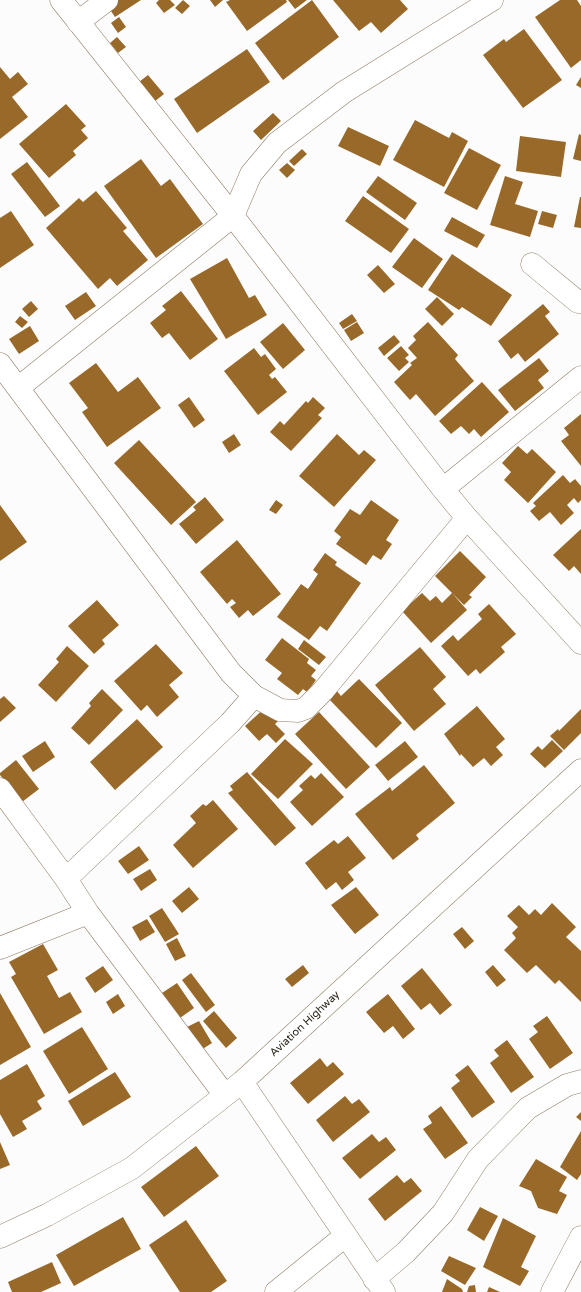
<!DOCTYPE html>
<html>
<head>
<meta charset="utf-8">
<style>
	body { margin:0 }
	canvas { display:block; background:#fcfcfc }
</style>
</head>
<body>
<canvas width="581" height="1292"></canvas>
<script>
const c = document.querySelector('canvas').getContext('2d');
c.lineJoin = 'round';
function fillPath(path, color) { c.fillStyle = color; c.fill(path, 'evenodd'); }
const toPath = rows => new Path2D(rows.map(r => 'M' + r).join(''));
function strokePath(path, color, width, dash) { c.strokeStyle = color; c.lineWidth = width; c.lineCap = dash ? 'butt' : 'round'; c.setLineDash(dash || []); c.stroke(path); }
function write(font, color, halo, rows, align = 'center') {
  c.font = font + ' "Varela Round",sans-serif'; c.lineWidth = 3; c.setLineDash([]); c.textBaseline = 'middle'; c.strokeStyle = halo; c.fillStyle = color; for (const [text, x, y, turn = 0] of rows) {
    c.save(); c.translate(x, y); c.rotate((+turn || 0) * Math.PI / 180); c.textAlign = isNaN(turn) ? turn : align; if (halo) c.strokeText(text, 0, 0); c.fillText(text, 0, 0); c.restore();
  }
}
fillPath(toPath([
	[116,0,141,0,115,17,107,5],
	[159,0,170,0,175,5,164,13,156,3],
	[183,0,190,6,182,14,175,8],
	[210,0,223,0,215,7],
	[230,0,286,0,287,2,247,31,226,2],
	[288,0,307,0,295,9],
	[312,0,339,37,283,80,255,43],
	[333,0,400,0,408,9,381,33,371,22,359,31],
	[560,0,577,0,581,6,581,60,571,68,535,17],
	[119,17,126,27,118,33,111,23],
	[524,29,562,80,523,108,483,55,504,39,506,42],
	[117,37,126,47,118,53,110,43],
	[247,49,270,82,197,133,174,99],
	[0,67,10,79,18,72,28,84,12,97,28,117,0,139],
	[148,75,164,94,154,102,139,82],
	[581,77,581,88,576,85],
	[66,104,86,126,81,130,88,138,73,151,76,155,49,178,19,144],
	[273,113,281,121,261,140,253,131],
	[415,120,449,138,452,132,468,141,444,187,393,160],
	[348,127,389,146,380,166,338,146],
	[579,134,581,135,581,161,573,159],
	[520,136,566,142,561,177,516,171],
	[469,148,501,165,477,210,444,193],
	[302,149,307,154,294,166,289,161],
	[141,159,161,186,170,179,203,224,156,258,104,186],
	[27,162,60,206,45,217,11,174],
	[287,163,295,170,287,178,279,170],
	[378,176,417,203,405,220,366,192],
	[505,176,523,182,515,204,538,211,530,237,490,225],
	[96,191,127,228,123,231,148,260,117,286,110,278,98,289,46,228,79,198,83,202],
	[363,196,409,229,391,253,345,221],
	[580,197,581,197,581,228,574,227],
	[11,211,34,245,0,268,0,218],
	[542,211,557,215,553,228,538,224],
	[452,217,485,235,477,248,444,231],
	[414,238,443,259,422,288,392,267],
	[452,254,512,295,491,326,462,307,459,310,428,290],
	[227,258,249,298,255,295,267,315,226,339,190,279],
	[378,265,395,284,384,293,367,275],
	[181,291,218,339,190,360,169,333,162,338,150,323,166,310,162,306],
	[86,292,96,306,75,320,65,306],
	[437,297,454,314,442,326,425,309],
	[31,301,38,309,29,317,22,309],
	[543,304,550,312,545,316,559,334,525,362,518,353,511,359,498,341],
	[352,314,357,321,343,329,339,323],
	[20,316,28,322,22,328,15,322],
	[357,322,364,333,351,341,344,330],
	[428,322,458,355,455,359,474,381,435,416,416,394,410,400,394,382,412,365,410,363,417,358,408,348,416,340,413,336],
	[283,323,305,350,283,369,260,342],
	[30,326,39,341,19,354,9,339],
	[394,335,400,342,384,356,378,348],
	[401,346,409,355,405,358,409,362,399,371,387,358],
	[254,348,261,357,265,354,276,369,269,375,272,379,275,377,287,392,258,415,224,371],
	[539,358,549,371,538,380,544,388,515,411,498,390],
	[96,363,118,392,138,377,161,408,107,447,82,412,88,408,69,383],
	[482,382,509,412,481,437,474,429,469,434,461,426,451,434,439,421],
	[189,397,205,420,194,428,178,405],
	[313,397,325,408,318,415,322,418,291,451,270,432,280,421,284,425,306,401,308,403],
	[581,414,581,466,561,441,569,435,564,428],
	[234,434,241,445,229,453,222,442],
	[337,434,359,455,364,450,376,460,334,507,299,476],
	[139,440,196,502,171,525,114,463],
	[518,446,527,454,532,449,556,472,528,503,504,480,511,472,502,463],
	[563,475,570,483,575,479,581,486,581,500,578,503,574,498,567,505,574,513,561,525,550,512,539,521,530,511,536,506,533,503],
	[205,497,224,520,196,544,179,524,196,510,193,507],
	[276,500,283,505,276,514,269,510],
	[371,500,399,520,386,540,392,544,381,560,373,555,366,565,336,544,341,537,334,531,350,509,360,515],
	[0,505,27,542,0,561],
	[581,529,581,574,574,566,569,571,553,555],
	[237,540,281,594,253,616,248,610,239,618,230,607,236,603,232,599,227,604,200,572],
	[460,551,486,577,469,595,472,597,464,605,435,576],
	[325,553,337,562,335,565,361,583,327,631,320,626,309,640,277,617,301,584,308,589,318,574,313,570],
	[422,593,430,601,436,596,442,603,452,593,467,610,431,643,402,611],
	[97,600,119,625,102,640,105,644,94,654,68,626],
	[489,604,516,634,501,647,505,652,480,674,476,669,468,676,441,646,453,635,458,641,482,619,478,614],
	[282,638,309,659,307,663,316,670,311,676,316,680,307,692,303,689,298,695,277,679,282,673,265,660],
	[304,640,326,657,319,665,298,649],
	[156,644,183,673,169,685,179,697,157,717,147,705,141,711,114,681],
	[67,646,89,666,56,702,38,685,59,662,56,659],
	[420,647,446,677,433,689,446,704,414,731,375,685],
	[359,679,402,723,376,748,329,699,337,691,341,696],
	[102,689,123,710,89,745,71,728,91,706,89,703],
	[4,696,16,708,0,722,0,699],
	[267,706,280,719,275,724,285,734,276,743,267,734,259,741,245,726],
	[477,706,505,739,496,747,503,755,491,766,484,758,473,767,461,754,460,756,444,734],
	[581,709,581,733,564,750,550,736,558,729,559,731],
	[319,712,370,767,346,789,295,734],
	[137,719,163,747,115,790,90,762],
	[285,739,313,764,278,799,251,774],
	[552,740,563,751,545,768,530,754,538,746,542,750],
	[45,741,55,757,33,772,22,756],
	[405,741,418,757,388,781,375,765],
	[16,760,39,789,22,802,0,775,0,773],
	[424,765,455,803,416,835,419,839,393,860,355,814,390,787,392,791],
	[247,772,296,828,275,846,228,793,233,790,230,786],
	[321,773,344,797,312,826,290,802,303,790,299,786,311,775,315,779],
	[213,800,238,829,193,868,173,845,196,823,190,816,203,804,206,806],
	[348,836,366,858,348,872,354,880,342,890,336,882,326,890,305,863,334,840,338,844],
	[139,846,149,860,128,874,118,861],
	[150,869,157,880,141,891,133,879],
	[189,887,199,899,182,913,172,901],
	[356,887,379,915,355,934,331,905],
	[552,903,576,927,566,937,581,951,581,1002,559,980,555,984,536,965,527,973,504,950,516,938,512,933,518,927,507,916,519,905,529,915,535,909,541,915],
	[162,908,179,934,165,942,149,916],
	[147,919,155,932,140,941,132,927],
	[462,927,474,941,465,949,453,934],
	[177,938,186,956,175,961,166,944],
	[43,944,58,970,47,976,59,998,70,992,82,1012,44,1034,11,977,16,974,9,962],
	[303,965,309,973,292,987,285,979],
	[493,965,506,980,497,987,485,972],
	[103,966,113,980,95,993,85,978],
	[422,968,452,1005,440,1015,430,1003,421,1010,401,986],
	[191,973,215,1005,206,1012,182,980],
	[177,983,194,1008,180,1018,162,993],
	[0,993,31,1047,0,1065],
	[118,994,125,1006,113,1014,106,1002],
	[388,994,415,1029,403,1039,393,1026,384,1033,366,1012],
	[214,1011,237,1038,226,1048,203,1021],
	[547,1016,573,1053,550,1069,529,1039,538,1032,533,1026],
	[199,1021,212,1043,201,1050,187,1027],
	[82,1027,108,1069,69,1094,43,1051],
	[507,1040,534,1077,511,1093,490,1063,499,1056,494,1050],
	[320,1058,327,1067,333,1062,344,1074,308,1104,290,1083],
	[27,1064,45,1096,37,1101,42,1109,22,1121,27,1129,13,1137,0,1114,0,1080],
	[468,1065,495,1102,472,1118,451,1088,460,1081,455,1075],
	[115,1072,131,1097,83,1126,68,1101],
	[345,1096,352,1104,359,1099,370,1112,333,1142,316,1120],
	[441,1106,468,1143,445,1159,423,1129,432,1123,428,1116],
	[581,1112,581,1121,576,1117],
	[581,1131,581,1174,577,1180,560,1167],
	[372,1134,379,1142,386,1137,396,1150,360,1179,342,1158],
	[0,1142,10,1165,0,1169],
	[196,1146,219,1176,164,1217,141,1187],
	[536,1159,567,1177,559,1191,567,1195,557,1214,538,1208,531,1191,519,1186],
	[397,1175,404,1183,411,1178,422,1191,385,1221,368,1199],
	[480,1207,498,1216,484,1241,467,1230],
	[123,1217,141,1249,74,1286,56,1255],
	[503,1218,536,1236,521,1267,529,1271,520,1286,483,1267],
	[186,1220,227,1281,211,1292,180,1292,149,1245],
	[449,1256,476,1268,465,1285,441,1271],
	[52,1262,61,1283,41,1292,12,1292,8,1282],
	[447,1279,462,1289,463,1292,442,1292],
	[475,1285,476,1292,467,1292,469,1286],
	[489,1287,500,1292,487,1292]
]), '#99692a');
const minor = toPath([
	[61,0,233,216,443,489,467,518,581,643],
	[78,22,107,0],
	[532,264,578,302,581,302],
	[0,364,231,673,254,696,230,723,66,879],
	[18,388,233,216,251,174,277,143,344,92,492,0],
	[443,489,581,377],
	[254,696,280,710,298,711,306,708,323,691,467,518],
	[0,789,66,879,88,913,224,1094],
	[0,948,88,913],
	[242,1082,384,1292],
	[0,1237,47,1215,132,1168,242,1082,581,770],
	[374,1279,406,1252,443,1213,478,1159,528,1108,567,1085,581,1081],
	[276,1292,345,1236],
	[552,1292,581,1237]
]);
strokePath(minor, '#917d66', 23);
strokePath(minor, '#fff', 22);
write('11px', '#2c241a', '#fff', [
	["Aviation Highway",305,1024,-43]
]);
</script>
</body>
</html>
